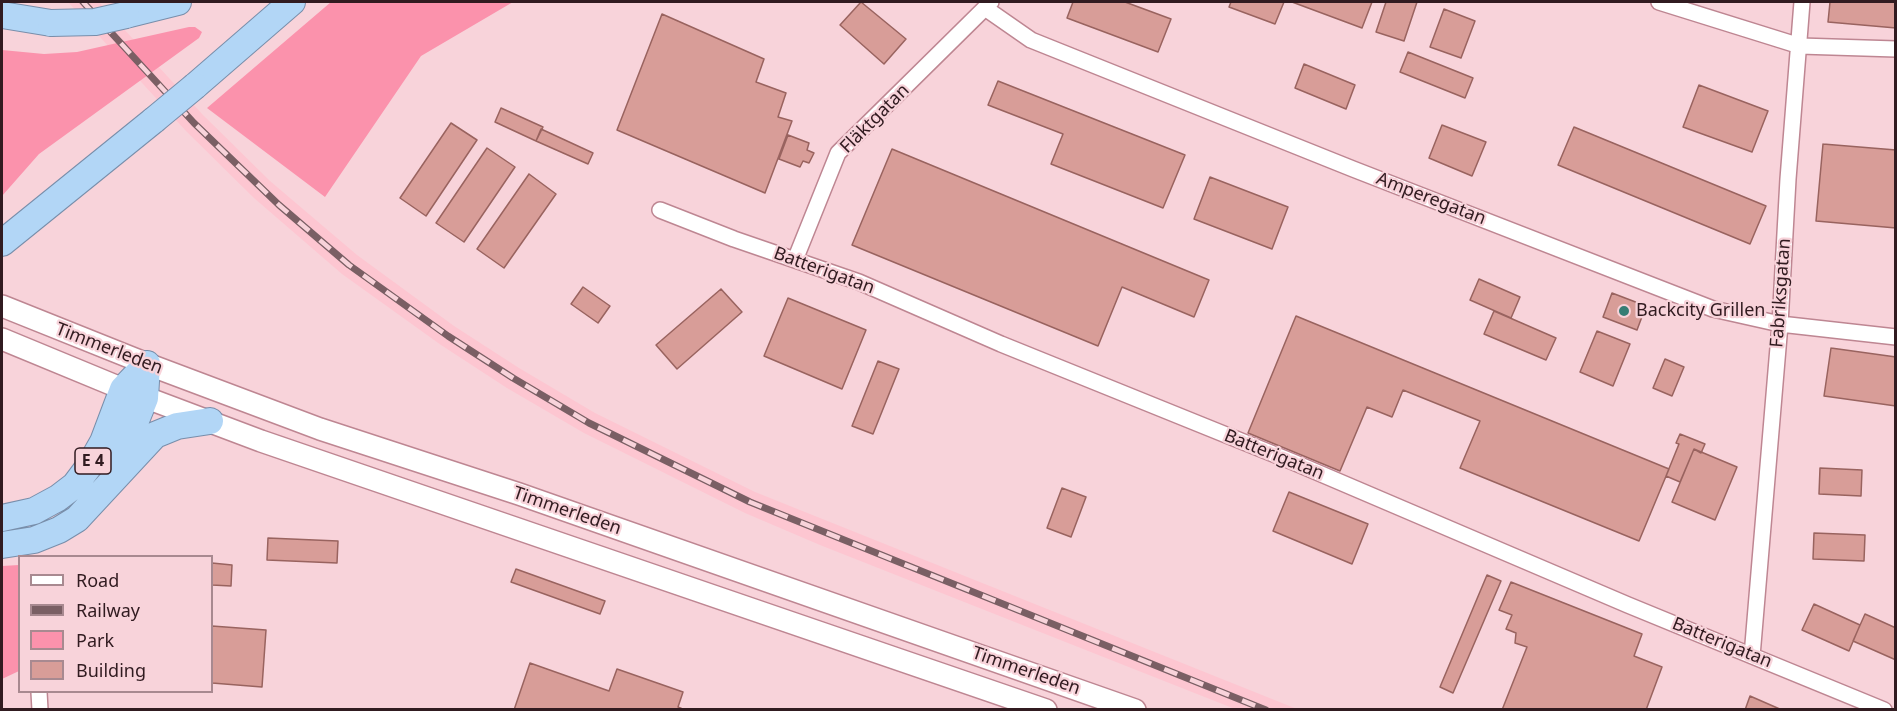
<!DOCTYPE html>
<html>
<head>
<meta charset="utf-8">
<style>
	body { margin:0 }
	#map { position:relative; width:1897px; height:711px; overflow:hidden; background:#f8d3da; font-family:"Noto Sans",sans-serif }
	canvas { display:block }
	.frame { position:absolute; inset:0; border:3px solid #311b20; pointer-events:none }
	.legend { position:absolute; left:18px; top:555px; width:195px; height:138px; box-sizing:border-box; background:#f8d3da; border:2px solid #a88990; margin:0; padding:8px 10px; list-style:none; font-size:18px; color:#311b20 }
	.legend li { display:flex; align-items:center; gap:12px; height:30px }
	.legend b { width:30px; border:2px solid #a88990 }
</style>
</head>
<body>
<div id="map">
<canvas width="1897" height="711"></canvas>
<div class="frame"></div>
<ul class="legend">
<li><b style="height:8px;background:#fff"></b>Road</li>
<li><b style="height:8px;background:#7a5f64"></b>Railway</li>
<li><b style="height:16px;background:#fb92ac"></b>Park</li>
<li><b style="height:16px;background:#d89d98"></b>Building</li>
</ul>
</div>
<script>
const c = document.querySelector('canvas').getContext('2d');
c.lineJoin = 'round';
function fillPath(path, color) { c.fillStyle = color; c.fill(path, 'evenodd'); }
const toPath = rows => new Path2D(rows.map(r => 'M' + r).join(''));
function strokePath(path, color, width, dash) { c.strokeStyle = color; c.lineWidth = width; c.lineCap = dash ? 'butt' : 'round'; c.setLineDash(dash || []); c.stroke(path); }
function write(font, color, halo, rows, align = 'center') {
  c.font = font + ' "Noto Sans",sans-serif'; c.lineWidth = 4.5; c.setLineDash([]); c.textBaseline = 'middle'; c.strokeStyle = halo; c.fillStyle = color; for (const [text, x, y, turn = 0] of rows) {
    c.save(); c.translate(x, y); c.rotate((+turn || 0) * Math.PI / 180); c.textAlign = isNaN(turn) ? turn : align; if (halo) c.strokeText(text, 0, 0); c.fillText(text, 0, 0); c.restore();
  }
}
fillPath(toPath([
	[68,2,99,2,203,115,270,181,357,255,454,326,519,368,595,413,755,492,1297,709,1235,709,820,545,745,513,584,433,507,388,441,345,342,274,254,198,186,131]
]), '#fdc6d1');
fillPath(toPath([
	[331,2,513,2,421,56,325,197,207,108],
	[189,27,195,27,202,32,199,38,39,154,2,196,2,50,44,54,77,52],
	[19,565,19,671,2,679,2,566]
]), '#fb92ac');
const building = toPath([
	[861,2,906,39,884,64,840,25,861,2],
	[1073,2,1125,2,1171,19,1158,52,1067,18,1073,2],
	[1231,2,1284,2,1275,24,1229,7,1231,2],
	[1292,2,1372,2,1362,28,1292,2],
	[1386,2,1417,2,1404,41,1376,32,1386,2],
	[1830,2,1896,2,1896,28,1828,22,1830,2],
	[1444,9,1475,21,1461,58,1430,47,1444,9],
	[662,14,764,59,756,82,786,93,778,117,792,121,765,193,617,130,662,14],
	[1408,52,1473,78,1465,98,1400,72,1408,52],
	[1304,64,1355,85,1346,109,1295,88,1304,64],
	[998,81,1185,155,1163,208,1051,164,1063,134,988,105,998,81],
	[1699,85,1768,111,1752,152,1683,127,1699,85],
	[501,108,543,127,536,141,495,122,501,108],
	[451,123,477,140,426,216,400,198,451,123],
	[1442,125,1486,142,1472,176,1429,158,1442,125],
	[1574,127,1766,206,1750,244,1558,165,1574,127],
	[541,129,593,153,588,164,536,141,541,129],
	[788,135,809,143,807,150,814,153,809,163,803,161,800,167,779,159,788,135],
	[1823,144,1896,150,1896,228,1816,221,1823,144],
	[487,148,515,167,464,242,436,223,487,148],
	[892,149,1209,280,1194,317,1122,287,1098,346,852,245,892,149],
	[529,174,556,194,504,268,477,249,529,174],
	[1210,177,1288,207,1272,249,1194,219,1210,177],
	[1479,279,1520,297,1511,318,1470,300,1479,279],
	[583,287,610,306,598,323,571,304,583,287],
	[721,289,742,312,677,369,656,345,721,289],
	[1612,293,1646,306,1637,330,1603,317,1612,293],
	[788,298,866,330,842,389,764,356,788,298],
	[1494,311,1556,338,1546,360,1484,334,1494,311],
	[1296,316,1669,469,1639,541,1460,468,1480,421,1403,390,1392,417,1367,407,1340,471,1248,433,1296,316],
	[1597,331,1630,344,1613,386,1580,372,1597,331],
	[1831,348,1896,357,1896,406,1824,396,1831,348],
	[1665,359,1684,367,1672,396,1653,388,1665,359],
	[878,361,899,369,873,434,852,426,878,361],
	[1680,434,1705,444,1701,453,1694,449,1680,482,1666,476,1679,444,1676,443,1680,434],
	[1694,449,1737,467,1715,520,1672,502,1694,449],
	[1820,468,1862,470,1861,496,1819,494,1820,468],
	[1062,488,1086,497,1071,537,1047,528,1062,488],
	[1289,492,1368,524,1352,564,1273,531,1289,492],
	[1814,533,1865,535,1864,561,1813,559,1814,533],
	[268,538,338,541,337,563,267,560,268,538],
	[212,563,232,565,231,586,212,585,212,563],
	[516,569,605,601,600,614,511,582,516,569],
	[1487,575,1501,581,1453,693,1440,687,1487,575],
	[1511,582,1642,634,1634,656,1662,667,1646,710,1502,710,1527,647,1515,643,1516,633,1506,629,1512,615,1499,610,1511,582],
	[1814,604,1860,625,1849,651,1802,630,1814,604],
	[1865,614,1896,628,1896,660,1853,641,1865,614],
	[212,626,266,630,262,687,212,683,212,626],
	[530,663,609,691,617,669,683,692,678,707,685,710,514,710,530,663],
	[1750,696,1782,710,1745,710,1750,696]
]);
fillPath(building, '#d89d98');
strokePath(building, '#99635f', 1.5);
const minor = toPath([
	[1659,2,1800,46,1896,49],
	[985,8,1031,40,1353,169,1713,309,1780,324,1896,337],
	[660,210,734,239,859,282,1001,344,1293,462,1628,605,1884,710],
	[795,260,838,153,991,2],
	[1752,656,1780,324,1788,179,1802,2],
	[39,692,40,710]
]);
const secondary = toPath([
	[2,306,147,364,320,429,519,494,1135,710],
	[2,339,123,389,261,441,1046,710]
]);
const trunk = toPath([
	[2,15,51,23],
	[126,15,178,2],
	[195,86,292,2],
	[2,243,154,120],
	[117,467,145,398,147,364],
	[2,518,34,511,58,498,75,485,90,465,103,442,123,389,147,364],
	[2,545,34,540,59,530,77,519,155,435,177,426,210,421]
]);
strokePath(minor, '#be8692', 18);
strokePath(secondary, '#be8692', 24);
strokePath(trunk, '#788eaa', 28);
strokePath(minor, '#fff', 15);
strokePath(secondary, '#fff', 21);
strokePath(trunk, '#b2d6f6', 26);
const rail = toPath([
	[83,2,194,123,279,205,349,265,448,336,513,378,589,423,750,502,1266,710]
]);
strokePath(rail, '#7a5f64', 7);
strokePath(rail, '#f8d3da', 4.5, [14]);
const trunkBridge = toPath([
	[51,23,95,22,126,15],
	[154,120,195,86]
]);
strokePath(trunkBridge, '#788eaa', 28, []);
strokePath(trunkBridge, '#b2d6f6', 26);
for (const [x, y, r, color] of [
	[1624,311,6,"#367d74"]
]) { const dot = new Path2D(); dot.arc(x, y, r, 0, 2 * Math.PI); c.fillStyle = color; c.fill(dot); strokePath(dot, '#f8d3da', 2); }
for (const [x, y, w] of [
	[93,461,36]
]) { const box = new Path2D(); box.roundRect(x - w / 2, y - 13, w, 26, 4.5); c.fillStyle = '#f8d3da'; c.fill(box); strokePath(box, '#311b20', 1.5); }
write('bold 16px', '#311b20', null, [
	["E 4",93,461]
]);
write('18px', '#311b20', '#f8d3da', [
	["Fläktgatan",875,119,-45],
	["Amperegatan",1431,199,21],
	["Batterigatan",824,271,20],
	["Fabriksgatan",1781,293,-86],
	["Timmerleden",109,349,21],
	["Batterigatan",1274,455,22],
	["Timmerleden",567,511,19],
	["Batterigatan",1722,643,22],
	["Timmerleden",1026,671,19]
]);
write('18px', '#311b20', '#f8d3da', [
	["Backcity Grillen",1636,311]
], 'left');
</script>
</body>
</html>
